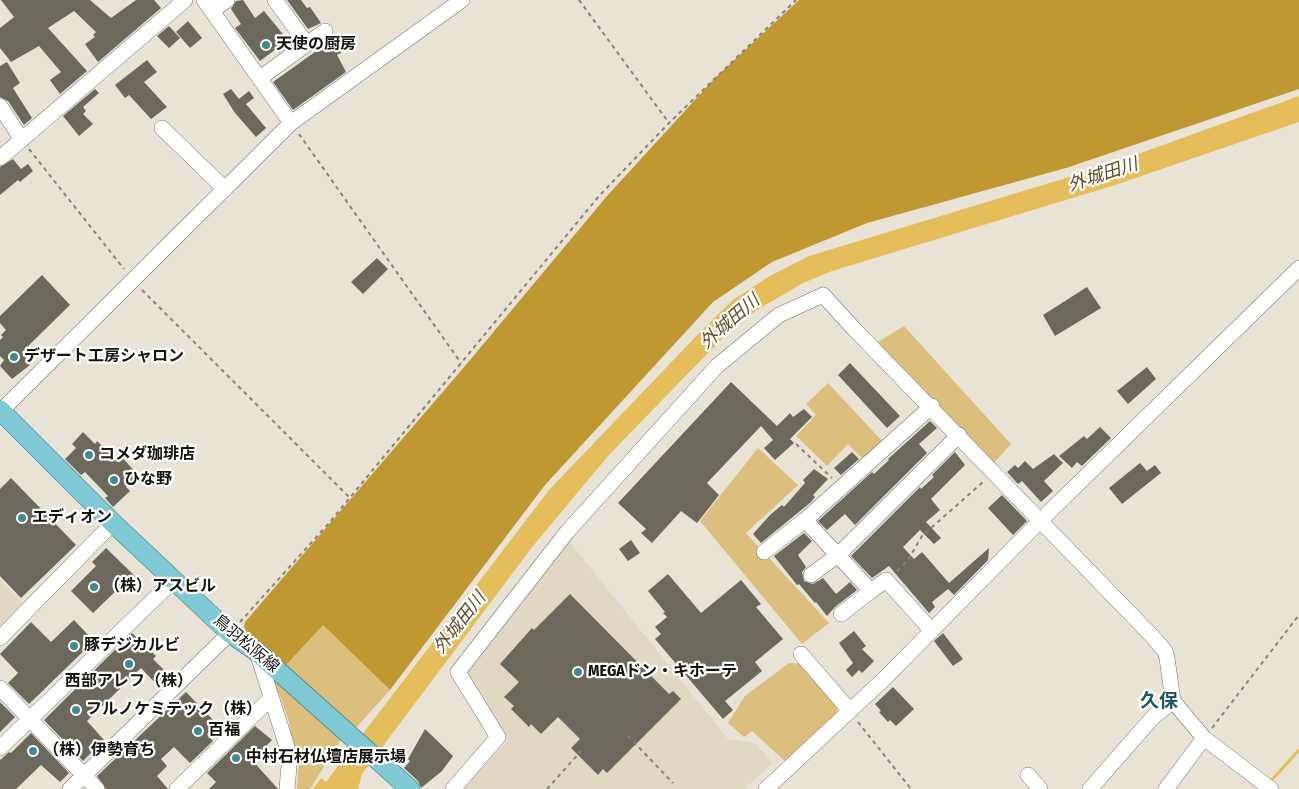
<!DOCTYPE html>
<html>
<head>
<meta charset="utf-8">
<style>
	body { margin:0 }
	canvas { display:block; background:#e9e3d5 }
</style>
</head>
<body>
<canvas width="1299" height="789"></canvas>
<script>
const c = document.querySelector('canvas').getContext('2d');
c.lineJoin = 'round';
function fillPath(path, color) { c.fillStyle = color; c.fill(path, 'evenodd'); }
const toPath = rows => new Path2D(rows.map(r => 'M' + r).join(''));
function strokePath(path, color, width, dash) { c.strokeStyle = color; c.lineWidth = width; c.lineCap = dash ? 'butt' : 'round'; c.setLineDash(dash || []); c.stroke(path); }
function write(font, color, halo, rows, align = 'center') {
  c.font = font + ' "Fira Sans Condensed","Noto Sans JP",sans-serif'; c.lineWidth = 4.5; c.setLineDash([]); c.textBaseline = 'middle'; c.strokeStyle = halo; c.fillStyle = color; for (const [text, x, y, turn = 0] of rows) {
    c.save(); c.translate(x, y); c.rotate((+turn || 0) * Math.PI / 180); c.textAlign = isNaN(turn) ? turn : align; if (halo) c.strokeText(text, 0, 0); c.fillText(text, 0, 0); c.restore();
  }
}
fillPath(toPath([
	[568,540,728,739,755,743,773,763,744,789,464,789,508,740,465,675],
	[0,580,22,603,0,625]
]), '#e1d8c3');
fillPath(toPath([
	[904,326,1011,444,993,464,878,342],
	[828,383,884,443,865,461,848,444,827,466,796,436,816,415,806,404],
	[758,448,798,485,746,533,829,623,802,644,700,521],
	[322,624,390,690,354,730,284,667],
	[789,663,805,664,837,705,837,716,787,763,752,731,744,737,728,723,745,696],
	[266,671,342,738,310,789,297,789,299,759,295,754,289,722,279,693,273,694]
]), '#dcbf7d');
fillPath(toPath([
	[799,0,1299,0,1299,89,1066,168,867,223,772,262,713,302,545,485,390,690,323,625,284,667,248,635,244,627,245,622,465,366,607,196,715,78]
]), '#c09832');
fillPath(toPath([
	[1299,96,1299,122,1115,185,832,271,803,283,757,310,735,326,705,356,608,456,533,546,362,774,358,789,313,789,321,778,326,782,549,490,704,328,733,300,770,276,809,256,1099,168]
]), '#e5bd5b');
strokePath(toPath([
	[1269,783,1299,750]
]), '#e5bd5b', 3);
fillPath(toPath([
	[1,0,90,0,111,18,136,0,154,0,161,8,98,62,85,44,95,37,93,35,96,32,74,11,48,28,87,71,60,94,50,80,61,72,39,46,11,62,0,48,0,28,14,17],
	[243,0,255,18,264,11,291,44,279,53,276,49,260,61,235,28,241,24,231,9,236,1],
	[287,0,301,0,307,8,310,7,321,23,308,29],
	[188,21,202,38,190,48,176,32],
	[169,26,180,38,169,48,157,36],
	[333,39,342,52,337,55,346,72,293,110,273,82],
	[147,60,157,72,144,82,167,107,151,119,129,95,125,98,115,85],
	[7,62,20,83,13,88,32,118,24,125,8,101,0,97,0,66],
	[95,89,99,93,83,107,86,111,83,114,93,124,79,136,63,116],
	[231,89,239,99,249,91,254,98,246,104,266,128,256,137,235,113,223,94],
	[13,159,21,169,28,164,33,171,20,182,18,180,0,195,0,167],
	[377,258,388,269,363,294,351,282],
	[42,275,70,305,22,352,30,365,12,379,0,366,4,360,0,356,0,340,3,337,1,335,6,330,0,323,0,316],
	[1087,287,1101,308,1055,336,1043,315],
	[850,363,900,416,887,428,838,375],
	[1147,367,1156,379,1128,404,1117,391],
	[731,382,777,426,790,413,793,417,804,409,812,417,790,439,794,443,775,460,764,448,773,440,761,426,707,483,719,495,697,523,681,511,652,543,641,533,646,529,618,503],
	[930,421,937,428,919,444,927,453,855,525,845,514,827,530,818,521,872,472,874,474,889,460,888,459],
	[1100,427,1111,438,1082,466,1077,462,1072,468,1059,456,1084,436,1087,439],
	[83,432,95,444,97,441,116,459,120,455,138,475,126,487,130,491,113,507,105,498,108,496,85,472,81,475,65,459,76,448,72,444],
	[852,452,859,459,841,475,834,468],
	[955,452,965,465,931,499,940,510,926,522,941,538,934,544,920,530,903,547,914,559,922,552,949,583,989,548,988,560,954,595,948,589,932,602,935,607,929,613,889,566,872,578,851,556,920,487,921,489,934,477,932,475],
	[1054,454,1063,463,1044,481,1053,491,1041,502,1022,481,1018,484,1007,472,1015,465,1018,468,1025,461,1033,469],
	[1140,463,1147,471,1155,465,1161,473,1122,504,1109,488],
	[814,469,828,479,813,495,815,497,811,502,761,543,753,534,770,515,782,505,784,507,805,483,803,480],
	[11,478,76,545,21,598,0,576,0,489],
	[1002,495,1027,521,1013,535,988,508],
	[804,533,812,541,798,555,806,567,802,572,804,581,813,584,823,578,836,594,850,582,857,590,835,607,827,616,816,602,815,603,799,584,797,585,774,556],
	[631,540,640,553,628,561,619,549],
	[106,548,137,578,124,592,119,588,93,613,71,591,96,566,92,562],
	[668,574,701,613,741,580,761,604,756,607,783,639,755,662,762,671,725,701,733,710,723,719,655,639,661,634,655,627,667,617,663,613,665,612,648,591],
	[570,594,669,694,673,691,681,699,607,773,603,769,598,775,571,748,580,739,558,717,541,734,531,724,529,727,511,709,514,706,504,697,519,682,500,664,532,628,534,630],
	[74,620,94,641,29,704,8,683,18,673,0,654,31,622,51,642],
	[854,631,866,646,862,649,874,661,862,673,859,670,852,677,846,670,853,663,839,643],
	[132,633,156,656,153,659,170,676,159,687,141,668,87,721,104,740,83,761,44,720],
	[943,633,963,659,953,666,934,641],
	[893,687,914,709,896,726,890,720,888,722,879,712,881,711,875,704],
	[186,692,217,724,207,734,213,741,190,763,174,747,161,759,167,766,157,776,168,789,106,789,97,776],
	[0,702,15,717,0,732],
	[255,726,272,740,252,760,278,789,209,789,216,782,207,773],
	[425,729,453,756,442,771,421,788,418,781,404,768,410,761,408,759],
	[31,733,69,773,60,782,41,765,16,789,0,789,0,760,9,752,11,753]
]), '#6d685c');
const minor = toPath([
	[204,0,291,123],
	[275,0,306,43],
	[212,11,227,0],
	[260,78,325,31],
	[0,106,22,140],
	[162,128,225,189],
	[0,158,185,0],
	[1,411,291,123,462,0],
	[764,552,805,520],
	[811,575,838,555,959,435],
	[841,614,871,591],
	[931,630,886,580,871,591,805,520,932,406],
	[0,638,113,523],
	[257,652,287,747,289,766,287,789],
	[801,654,850,711],
	[0,688,97,789],
	[0,748,175,579],
	[1028,775,1040,789],
	[70,789,230,633],
	[177,789,271,698],
	[453,789,498,737,458,672,567,532,717,366,779,315,823,295,855,330,1152,636,1165,651,1167,658,1173,701,1204,738,1271,789],
	[766,789,884,679,1040,521,1299,268],
	[1090,789,1154,716,1173,701],
	[1166,789,1204,738]
]);
const major = toPath([
	[0,410,113,523,230,633,257,652,410,789]
]);
strokePath(minor, '#777266', 16);
strokePath(major, '#22737d', 20);
strokePath(toPath([
	[579,0,669,123],
	[299,134,461,363],
	[29,149,124,269],
	[142,290,349,497],
	[796,444,832,478],
	[897,571,908,560,922,536,983,482],
	[240,622,329,523,599,196,669,123,796,0],
	[858,722,911,789],
	[1212,728,1299,615],
	[628,736,673,783],
	[547,789,581,751]
]), '#878379', 2, [4, 4]);
strokePath(minor, '#fff', 15);
strokePath(major, '#7fcad5', 19);
for (const [x, y, r, color] of [
	[266,45,5,"#428893"],
	[14,357,5,"#428893"],
	[89,455,5,"#428893"],
	[114,480,5,"#428893"],
	[22,518,5,"#428893"],
	[94,587,5,"#428893"],
	[74,646,5,"#428893"],
	[129,664,5,"#428893"],
	[578,672,5,"#428893"],
	[76,710,5,"#428893"],
	[198,731,5,"#428893"],
	[33,751,5,"#428893"],
	[236,758,5,"#428893"]
]) { const dot = new Path2D(); dot.arc(x, y, r, 0, 2 * Math.PI); c.fillStyle = color; c.fill(dot); strokePath(dot, '#fff', 2); }
write('bold 16px', '#15130e', '#fff', [
	["天使の厨房",276,45],
	["デザート工房シャロン",24,357],
	["コメダ珈琲店",99,455],
	["ひな野",124,480],
	["エディオン",32,518],
	["（株）アスビル",104,587],
	["豚デジカルビ",84,646],
	["MEGAドン・キホーテ",588,672],
	["西部アレフ（株）",129,682,"center"],
	["フルノケミテック（株）",86,710],
	["百福",208,731],
	["（株）伊勢育ち",43,751],
	["中村石材仏壇店展示場",246,758]
], 'left');
write('16px', '#15130e', '#fff', [
	["鳥羽松阪線",246,644,40]
]);
write('italic 18px', '#5f4e26', '#fff', [
	["外城田川",1103,175,-18],
	["外城田川",730,322,-41],
	["外城田川",460,623,-52]
]);
write('bold 19px', '#1f5861', '#fff', [
	["久保",1159,702]
]);
</script>
</body>
</html>
